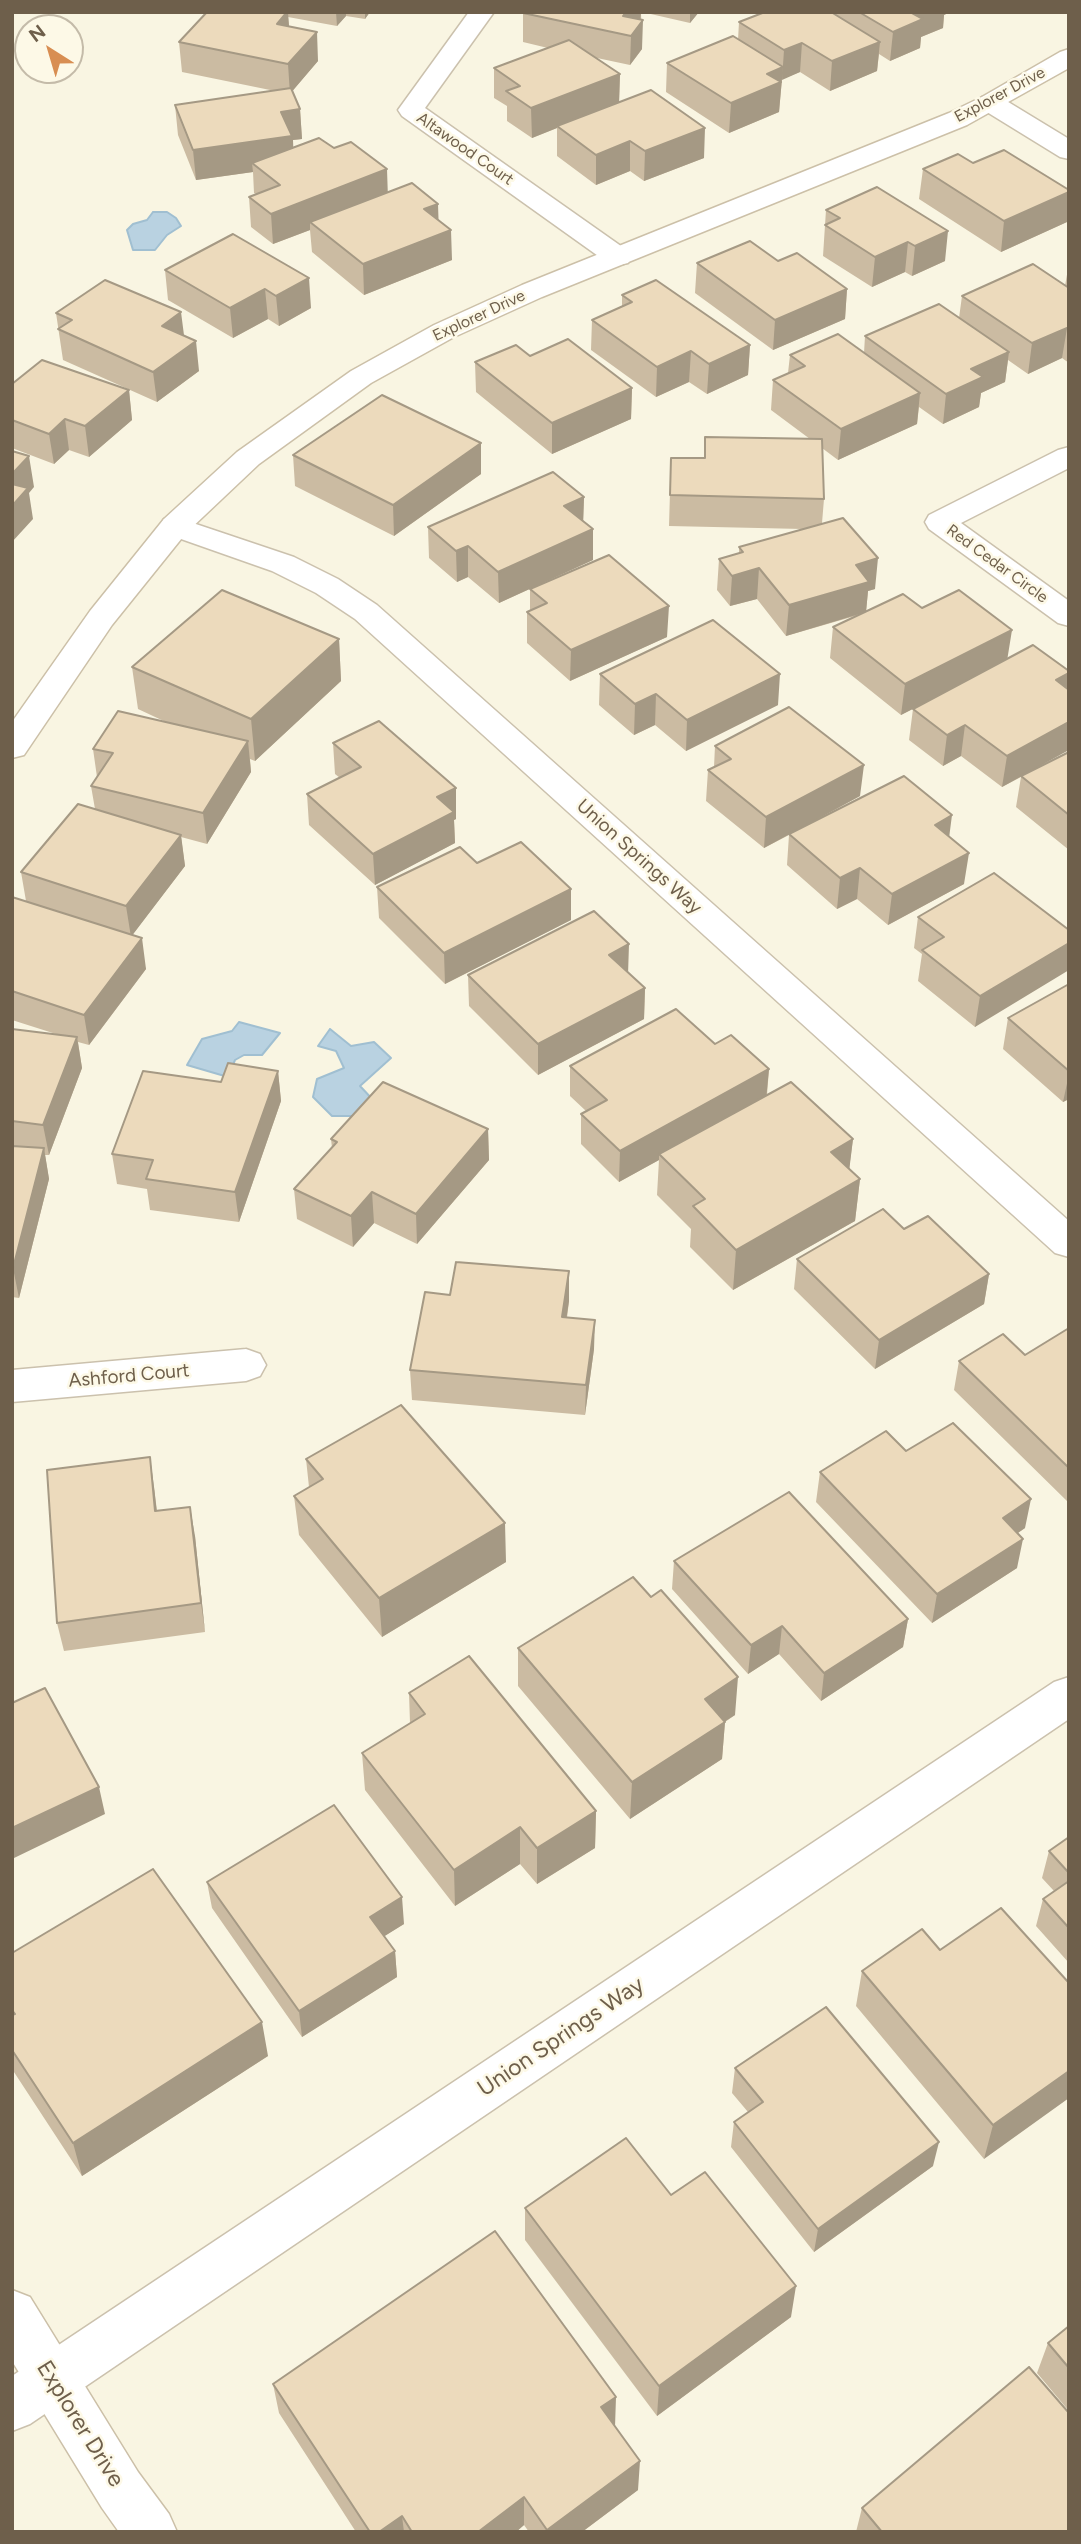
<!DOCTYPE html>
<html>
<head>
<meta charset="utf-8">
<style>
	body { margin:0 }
	#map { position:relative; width:1081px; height:2544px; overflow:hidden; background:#f9f5e2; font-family:Figtree,sans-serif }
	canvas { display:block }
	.frame { position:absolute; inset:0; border:14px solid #6e5f4b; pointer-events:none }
	.north { position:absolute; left:14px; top:14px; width:70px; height:70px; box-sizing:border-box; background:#fdf9e7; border:2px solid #c4bba9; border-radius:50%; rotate:323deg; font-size:19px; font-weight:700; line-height:28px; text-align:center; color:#6e5f4b }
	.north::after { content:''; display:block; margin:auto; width:24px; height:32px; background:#d88e52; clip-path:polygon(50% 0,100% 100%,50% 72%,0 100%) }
</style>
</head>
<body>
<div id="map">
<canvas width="1081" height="2544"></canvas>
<div class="frame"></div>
<div class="north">N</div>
</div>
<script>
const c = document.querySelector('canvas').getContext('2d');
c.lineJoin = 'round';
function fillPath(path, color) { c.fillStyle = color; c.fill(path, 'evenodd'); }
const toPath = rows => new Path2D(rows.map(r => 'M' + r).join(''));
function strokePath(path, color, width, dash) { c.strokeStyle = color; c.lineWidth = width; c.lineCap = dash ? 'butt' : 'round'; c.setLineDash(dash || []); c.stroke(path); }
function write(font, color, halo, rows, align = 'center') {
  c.font = font + ' Figtree,sans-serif'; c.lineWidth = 5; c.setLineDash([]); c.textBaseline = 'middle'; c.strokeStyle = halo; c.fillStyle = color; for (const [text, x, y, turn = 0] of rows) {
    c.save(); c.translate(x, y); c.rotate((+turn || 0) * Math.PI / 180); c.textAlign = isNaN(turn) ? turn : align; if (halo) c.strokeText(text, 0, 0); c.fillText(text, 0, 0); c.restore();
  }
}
const water = toPath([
	[153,212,167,212,176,218,181,226,167,235,155,250,133,250,127,230,133,224,147,220,153,212],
	[239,1022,280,1033,262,1055,244,1055,235,1060,228,1077,187,1065,202,1039,232,1031,239,1022],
	[330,1029,351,1046,374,1042,391,1058,360,1086,374,1101,365,1116,332,1116,313,1097,317,1079,344,1068,336,1051,318,1046,330,1029]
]);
fillPath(water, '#b9d2e1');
strokePath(water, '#a0bfd1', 2);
const street = toPath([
	[469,12,494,12,425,108,628,251,632,257,628,263,618,265,608,263,402,116,398,110,469,12],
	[991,95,1000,97,1069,139,1069,159,1060,157,982,109,978,103,982,97,991,95],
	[1069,447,1069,468,961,523,1069,601,1069,626,1058,623,929,529,925,522,929,515,1058,450,1069,447],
	[175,517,294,557,338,579,377,605,1069,1221,1069,1257,1055,1253,355,619,316,593,272,571,164,533,160,526,164,519,175,517],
	[246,1349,260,1354,266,1365,260,1376,246,1381,12,1402,12,1370,246,1349],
	[1069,1677,1069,1719,30,2424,12,2431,12,2376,1054,1682,1069,1677]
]);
const secondary = toPath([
	[1069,49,1069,68,967,125,542,297,454,337,371,383,259,464,186,533,112,625,24,755,12,758,12,722,90,611,164,519,237,452,351,371,434,325,522,285,949,113,982,97,1060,52,1069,49],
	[12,2290,30,2297,138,2472,169,2514,177,2532,119,2532,102,2508,12,2361,12,2290]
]);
strokePath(street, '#cbc1ad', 3);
strokePath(secondary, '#ccc0a8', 3);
fillPath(street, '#fff');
fillPath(secondary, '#fff');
fillPath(toPath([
	[207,12,370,12,365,19,346,16,337,26,288,17,289,26,318,61,292,91,300,109,302,139,293,140,293,147,388,192,438,220,452,260,364,295,312,252,310,230,273,244,251,227,249,197,256,194,254,193,253,172,196,180,178,135,175,105,275,91,182,72,179,42],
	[523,12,641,12,642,49,630,65,597,58,620,74,619,103,704,158,644,181,630,171,596,185,557,156,557,128,532,138,507,121,507,106,494,98,494,68,548,48,523,42],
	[642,12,699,12,690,23],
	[765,12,950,12,944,15,943,28,921,37,920,48,890,61,879,54,877,71,830,91,800,72,782,79,779,112,729,133,666,92,667,63,738,40,739,22],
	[923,169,1067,222,1001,252,919,199],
	[877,187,945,261,912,276,905,272,872,287,823,256,826,210],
	[233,234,311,308,279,326,268,319,233,338,168,300,165,270],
	[778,261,847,289,845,319,773,350,695,293,697,263],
	[1069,263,1069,363,1062,358,1028,374,1008,360,1005,382,981,393,979,407,943,424,919,407,917,424,838,460,822,448,824,499,822,523,875,589,868,591,866,612,922,608,1007,659,1024,775,1069,752,1069,850,1016,807,1021,777,1002,787,961,756,943,766,909,740,913,709,935,697,901,715,830,658,833,627,862,614,786,636,757,599,730,606,717,590,719,559,739,553,739,547,803,529,669,526,671,458,704,458,705,437,810,439,771,410,773,380,788,373,790,355,864,353,865,336,959,318,962,296,1065,286],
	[622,295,750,345,748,375,707,394,689,382,656,397,591,350,592,320,622,306],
	[56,313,199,371,157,402,63,360],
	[530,356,632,388,631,419,552,454,476,392,475,362],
	[12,384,129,390,132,420,89,457,69,450,54,464,12,448],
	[293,455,481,474,394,536,295,486],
	[584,497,583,521,593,529,593,560,499,603,468,577,457,582,429,558,428,527],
	[530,589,667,637,570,681,527,643,527,612,530,611],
	[339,639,341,681,255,761,250,759,251,772,207,844,181,837,185,866,132,935,146,969,89,1045,78,1042,82,1068,49,1155,45,1155,49,1179,19,1298,12,1297,12,1029,56,1034,12,1020,12,897,26,901,21,872,95,809,91,786,97,777,93,749,168,723,138,709,132,667],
	[600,674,778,705,686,751,655,725,634,735,599,705],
	[333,743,456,819,454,820,455,843,375,885,309,825,307,794,340,778,335,774],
	[715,746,860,796,805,826,949,837,964,884,888,925,857,899,837,909,787,865,789,835,764,848,706,801,708,770,714,767],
	[477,863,571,920,445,984,379,918,377,887],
	[918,917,1069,930,975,1027,918,981,922,954,914,948],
	[628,973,645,988,644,1019,538,1075,469,1006,468,975],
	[1069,984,1069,1099,1063,1102,1003,1049,1008,1018],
	[715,1044,769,1069,767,1095,853,1139,849,1169,860,1179,855,1221,733,1290,690,1247,691,1229,657,1195,659,1160,619,1182,581,1144,581,1114,586,1111,570,1096,570,1066],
	[278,1071,281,1101,239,1222,150,1210,147,1189,117,1184,112,1154,221,1082],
	[488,1129,489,1160,417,1244,374,1223,353,1247,297,1219,294,1189,332,1148,331,1139],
	[904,1229,989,1274,984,1304,875,1369,794,1289,797,1259],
	[450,1295,569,1301,567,1318,594,1349,585,1415,412,1400,410,1370],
	[1069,1328,1069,1503,954,1390,959,1361,1025,1355],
	[906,1451,1025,1528,1018,1533,1017,1568,932,1623,816,1502,820,1472],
	[306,1459,506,1562,382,1637,299,1535,294,1496,309,1487],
	[154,1487,157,1511,195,1536,205,1632,64,1651,57,1623],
	[674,1561,908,1619,903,1647,821,1701,779,1654,748,1674,672,1589],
	[518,1648,735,1715,725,1722,722,1759,630,1819,518,1686],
	[409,1693,596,1811,595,1848,537,1884,520,1864,455,1906,365,1790,362,1753,410,1723],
	[1069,1837,1069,1963,1036,1926,1043,1899,1054,1891,1042,1878,1049,1851],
	[207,1882,404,1924,384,1936,395,1951,397,1977,302,2037,212,1908],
	[12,1953,268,2056,82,2176,12,2069],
	[862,1971,1069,1983,984,2159,856,2006],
	[735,2068,933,2166,814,2252,731,2147,734,2122,748,2112,732,2093],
	[671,2195,791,2317,657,2416,525,2240,525,2208],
	[1069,2326,1069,2411,1037,2373,1048,2343],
	[273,2384,615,2426,638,2490,582,2532,529,2532,524,2525,516,2532,356,2532,279,2413],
	[862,2508,1069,2532,856,2532]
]), '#cbbba2');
fillPath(toPath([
	[288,12,290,41,277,24],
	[336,12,346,12,346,16,337,26],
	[365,12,370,12,365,19],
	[626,12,641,12,640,22,623,16],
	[690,12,699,12,690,23],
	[914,12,950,12,944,15,943,28,921,37,920,48,890,61,893,32],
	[643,20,642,49,630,65,631,36],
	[317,32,318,61,290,94,288,64],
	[880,42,877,71,830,91,832,61],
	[802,43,800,72,782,80,784,50],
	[783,67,779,112,729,133,731,103,767,74],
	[620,74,619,103,557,126,557,128,532,138,531,108],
	[300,109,302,139,293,140,294,166,252,163,253,172,196,180,193,150,281,112],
	[705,128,704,158,644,181,645,151],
	[630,141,630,171,596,185,596,155],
	[387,169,388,199,310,222,310,230,273,244,271,214],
	[1069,192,1069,206,1067,222,1001,252,1004,221],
	[438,204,439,234,424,209],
	[451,230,452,260,364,295,363,264],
	[948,231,945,261,912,276,915,246],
	[908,242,905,272,872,287,875,257],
	[309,278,311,308,279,326,276,296],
	[265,289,268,319,233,338,230,308],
	[847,289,845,319,773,350,775,320],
	[181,312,185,343,162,326],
	[1067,328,1062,358,1028,374,1032,343],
	[196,341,199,371,157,402,153,372],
	[750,345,748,375,707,394,709,364],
	[691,351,689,382,656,397,657,367],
	[1009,352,1005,382,981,393,979,407,943,424,946,394,971,369],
	[632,388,631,419,552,454,552,423],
	[129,390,132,420,89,457,85,426],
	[920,393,917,424,838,460,841,429],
	[65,419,69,450,54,464,49,434],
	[481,443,481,474,394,536,393,505],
	[29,456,34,487,29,493,33,519,12,542,12,474],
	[584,497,583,527,564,506],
	[593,529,593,560,499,603,498,572],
	[468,546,468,577,457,582,456,551],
	[878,558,875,589,868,591,866,612,786,636,789,605,856,565],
	[759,568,757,599,730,606,732,576],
	[669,606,667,637,570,681,571,650],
	[1012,630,1007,661,901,715,905,684],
	[339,639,341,681,255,761,251,719],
	[1069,673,1069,683,1065,703,1056,680],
	[780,674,778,705,686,751,687,720],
	[656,694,655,725,634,735,635,704],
	[1069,722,1069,750,1002,787,1007,756],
	[965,725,961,756,943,766,947,735],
	[248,741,251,772,207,844,203,813],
	[864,765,860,796,764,848,766,817],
	[456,788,456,819,454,820,455,843,375,885,373,854,437,797],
	[952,815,948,846,935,825],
	[181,835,185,866,131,937,126,906],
	[969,853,964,884,888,925,892,894],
	[860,868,857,899,837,909,840,878],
	[571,889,571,920,445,984,444,953],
	[142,938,146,969,89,1045,84,1015],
	[1069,943,1069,970,975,1027,980,996],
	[629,944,628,975,609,955],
	[645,988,644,1019,538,1075,538,1044],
	[77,1037,82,1068,49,1155,43,1125],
	[769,1069,766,1100,659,1154,659,1160,619,1182,620,1151],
	[278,1071,281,1101,239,1222,235,1192],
	[1069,1074,1069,1099,1063,1102],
	[488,1129,489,1160,417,1244,416,1214],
	[853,1139,848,1180,831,1152],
	[44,1148,49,1179,19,1298,13,1268],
	[860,1179,855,1221,733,1290,736,1250],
	[372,1192,374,1223,353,1247,351,1216],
	[569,1271,569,1301,562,1347,562,1317],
	[989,1274,984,1304,875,1369,879,1340],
	[595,1320,594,1349,585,1415,586,1385],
	[150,1457,154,1487,160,1540,155,1511],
	[1031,1499,1025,1528,997,1547,1003,1518],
	[190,1507,195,1536,205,1632,201,1603],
	[505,1523,506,1562,382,1637,379,1598],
	[1023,1539,1017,1568,932,1623,937,1594],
	[908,1619,903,1647,821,1701,824,1673],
	[782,1626,779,1654,748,1674,751,1645],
	[738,1677,735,1715,710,1731,725,1722,722,1759,630,1819,632,1782,705,1699],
	[99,1787,105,1814,12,1859,12,1828],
	[596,1811,595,1848,537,1884,537,1848],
	[520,1827,520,1864,455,1906,454,1870],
	[402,1897,404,1924,372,1944,370,1917],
	[395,1951,397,1977,302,2037,299,2011],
	[262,2022,268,2056,82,2176,73,2143],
	[1069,2071,1069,2098,984,2159,993,2125],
	[939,2142,933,2166,814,2252,818,2229],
	[796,2286,791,2317,657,2416,659,2386],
	[616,2397,615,2427,601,2407],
	[640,2461,638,2490,582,2532,547,2532,547,2530],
	[524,2497,524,2525,516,2532,478,2532],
	[402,2516,404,2532,379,2532]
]), '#a59984');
const building = toPath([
	[207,12,287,12,277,24,317,32,288,64,179,42,207,12],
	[523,12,626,12,623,16,643,20,631,36,523,13,523,12],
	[765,12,831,12,880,42,832,61,802,43,784,50,739,22,765,12],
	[859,12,914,12,912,13,923,19,893,32,859,12],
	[733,36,783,67,767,74,781,82,731,103,667,63,733,36],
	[569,40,620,74,531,108,506,91,520,86,494,68,569,40],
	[291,88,300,109,281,112,292,136,193,150,175,105,291,88],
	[651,90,705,128,645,151,630,141,596,155,557,126,651,90],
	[319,138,334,148,351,142,387,169,271,214,249,197,280,185,252,163,319,138],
	[1004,150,1069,190,1069,192,1004,221,923,169,958,154,973,163,1004,150],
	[412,183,438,204,424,209,451,230,363,264,310,222,412,183],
	[877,187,948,231,915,246,908,242,875,257,825,225,840,218,826,210,877,187],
	[233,234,309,278,276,296,265,289,230,308,165,270,233,234],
	[750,241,778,261,797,253,847,289,775,320,697,263,750,241],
	[1033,264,1069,288,1069,329,1067,328,1032,343,962,296,1033,264],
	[105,280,181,312,162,326,196,341,153,372,58,329,72,320,56,313,105,280],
	[656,280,750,345,709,364,691,351,657,367,592,320,632,302,622,295,656,280],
	[939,304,1009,352,971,369,983,377,946,394,865,336,939,304],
	[838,334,920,393,841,429,773,380,805,366,790,355,838,334],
	[568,339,632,388,552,423,475,362,516,345,530,356,568,339],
	[42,360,129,390,85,426,65,419,49,434,12,420,12,384,42,360],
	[382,395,481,443,393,505,293,455,382,395],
	[705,437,822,439,824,499,670,495,671,458,705,458,705,437],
	[12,451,29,456,12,474,12,451],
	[553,472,584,497,564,506,593,529,498,572,468,546,456,551,428,527,553,472],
	[12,484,28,488,12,506,12,484],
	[843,518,878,558,856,565,869,582,789,605,759,568,732,576,719,559,743,552,739,547,843,518],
	[609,555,669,606,571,650,527,612,547,603,530,589,609,555],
	[222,590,339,639,251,719,132,667,222,590],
	[959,590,1012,630,905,684,833,627,903,594,922,608,959,590],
	[713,620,780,674,687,720,656,694,635,704,600,674,713,620],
	[1033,645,1069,671,1069,673,1056,680,1069,690,1069,722,1007,756,965,725,947,735,913,709,1033,645],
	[789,707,864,765,766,817,708,770,731,759,715,746,789,707],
	[118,711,248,741,203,813,91,786,113,753,93,749,118,711],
	[379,721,456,788,437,797,454,812,373,854,307,794,361,767,333,743,379,721],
	[1069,752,1069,815,1021,776,1069,752],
	[904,776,952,815,935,825,969,853,892,894,860,868,840,878,789,834,904,776],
	[78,804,181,835,126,906,21,872,78,804],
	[521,842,571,889,444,953,377,887,460,847,477,863,521,842],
	[994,873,1069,930,1069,943,980,996,922,950,944,937,918,917,994,873],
	[12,897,142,938,84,1015,12,991,12,897],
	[594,911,629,944,609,955,645,988,538,1044,468,975,594,911],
	[1069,984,1069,1071,1008,1018,1069,984],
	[676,1009,715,1044,731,1035,769,1069,620,1151,581,1114,607,1100,570,1066,676,1009],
	[12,1029,77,1037,43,1125,12,1121,12,1029],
	[228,1063,278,1071,235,1192,146,1179,153,1160,112,1154,143,1071,221,1082,228,1063],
	[383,1082,488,1129,416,1214,372,1192,351,1216,294,1189,337,1142,331,1139,383,1082],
	[791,1082,853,1139,831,1152,860,1179,736,1250,693,1206,705,1199,659,1154,791,1082],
	[12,1146,44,1148,13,1268,12,1268,12,1146],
	[883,1209,904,1229,928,1216,989,1274,879,1340,797,1259,883,1209],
	[456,1262,569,1271,562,1317,595,1320,586,1385,410,1370,425,1292,450,1295,456,1262],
	[1069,1328,1069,1468,959,1361,1003,1334,1025,1355,1069,1328],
	[401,1405,505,1523,379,1598,294,1496,323,1479,306,1459,401,1405],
	[953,1423,1031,1499,1003,1518,1023,1539,937,1594,820,1472,886,1431,906,1451,953,1423],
	[150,1457,155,1511,190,1507,201,1603,57,1623,47,1470,150,1457],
	[789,1492,908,1619,824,1673,782,1626,751,1645,674,1561,789,1492],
	[633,1577,651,1597,661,1590,738,1677,705,1699,725,1722,632,1782,518,1648,633,1577],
	[469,1656,596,1811,537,1848,520,1827,454,1870,362,1753,425,1714,409,1693,469,1656],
	[45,1688,99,1787,12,1828,12,1703,45,1688],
	[334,1805,402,1897,370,1917,395,1951,299,2011,207,1882,334,1805],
	[1069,1837,1069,1873,1049,1851,1069,1837],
	[153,1869,262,2022,73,2143,12,2050,12,2015,15,2014,12,2010,12,1953,153,1869],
	[1069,1881,1069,1928,1043,1899,1069,1881],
	[1001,1908,1069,1983,1069,2071,993,2125,862,1971,922,1929,940,1950,1001,1908],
	[826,2007,939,2142,818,2229,734,2122,763,2102,735,2068,826,2007],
	[626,2138,671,2195,705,2172,796,2286,659,2386,525,2208,626,2138],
	[495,2231,616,2397,601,2407,640,2461,547,2530,524,2497,478,2532,412,2532,402,2516,379,2532,370,2532,273,2384,495,2231],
	[1069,2326,1069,2368,1048,2343,1069,2326],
	[1029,2367,1069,2413,1069,2532,882,2532,862,2508,1029,2367]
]);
fillPath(building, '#ecdabc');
strokePath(building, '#a59984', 2);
write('16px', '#6e5f4b', '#fdf9e7', [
	["Explorer Drive",1000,95,-28],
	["Altawood Court",465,149,35],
	["Explorer Drive",479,316,-25],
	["Red Cedar Circle",997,564,36]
]);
write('19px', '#6e5f4b', '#fdf9e7', [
	["Union Springs Way",639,857,42],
	["Ashford Court",129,1376,-5]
]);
write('23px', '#6e5f4b', '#fdf9e7', [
	["Union Springs Way",561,2037,-34],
	["Explorer Drive",80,2424,58]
]);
</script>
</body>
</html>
